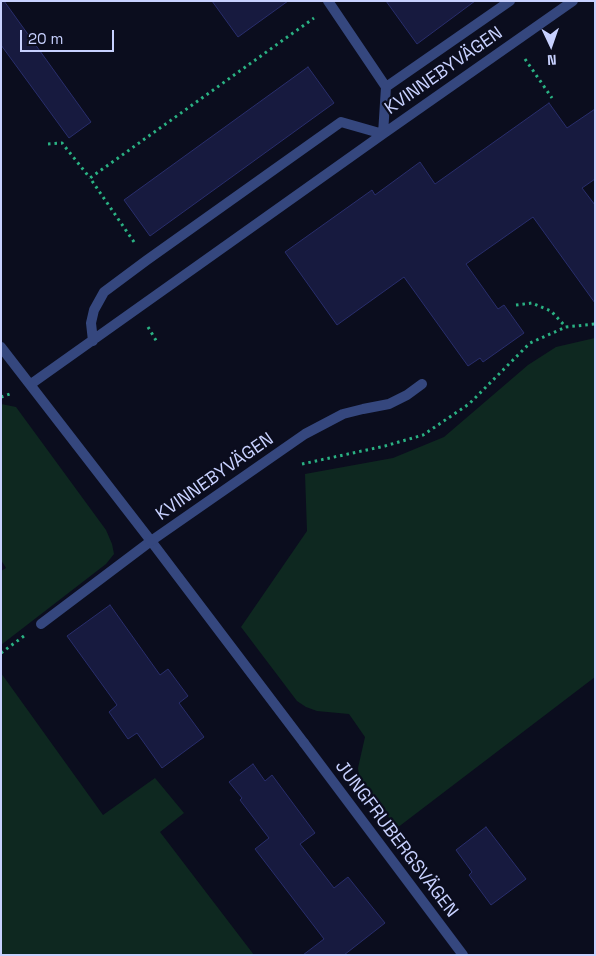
<!DOCTYPE html>
<html>
<head>
<meta charset="utf-8">
<style>
	body { margin:0 }
	#map { position:relative; width:596px; height:956px; overflow:hidden; background:#0b0d1e; font-family:"Space Grotesk",sans-serif }
	canvas { display:block }
	.frame { position:absolute; inset:0; border:2px solid #c8d1ff; pointer-events:none }
	.north { position:absolute; left:526px; top:20px; width:50px; height:50px; -webkit-text-stroke:4px #0b0d1e; paint-order:stroke; rotate:177deg; font-size:14px; font-weight:700; line-height:20px; text-align:center; color:#c8d1ff }
	.north::after { content:''; display:block; margin:auto; width:18px; height:22px; background:#c8d1ff; clip-path:polygon(50% 0,100% 100%,50% 72%,0 100%) }
	.scale { position:absolute; left:20px; top:30px; width:94px; height:22px; box-sizing:border-box; border:2px solid #c8d1ff; border-top:0; padding-left:6px; font-size:15px; line-height:18px; white-space:nowrap; color:#c8d1ff; -webkit-text-stroke:4px #0b0d1e; paint-order:stroke }
</style>
</head>
<body>
<div id="map">
<canvas width="596" height="956"></canvas>
<div class="frame"></div>
<div class="north">N</div>
<div class="scale">20 m</div>
</div>
<script>
const c = document.querySelector('canvas').getContext('2d');
c.lineJoin = 'round';
function fillPath(path, color) { c.fillStyle = color; c.fill(path, 'evenodd'); }
const toPath = rows => new Path2D(rows.map(r => 'M' + r).join(''));
function strokePath(path, color, width, dash) { c.strokeStyle = color; c.lineWidth = width; c.lineCap = dash ? 'butt' : 'round'; c.setLineDash(dash || []); c.stroke(path); }
function write(font, color, halo, rows, align = 'center') {
  c.font = font + ' "Space Grotesk",sans-serif'; c.lineWidth = 4.5; c.setLineDash([]); c.textBaseline = 'middle'; c.strokeStyle = halo; c.fillStyle = color; for (const [text, x, y, turn = 0] of rows) {
    c.save(); c.translate(x, y); c.rotate((+turn || 0) * Math.PI / 180); c.textAlign = isNaN(turn) ? turn : align; if (halo) c.strokeText(text, 0, 0); c.fillText(text, 0, 0); c.restore();
  }
}
fillPath(toPath([
	[595,338,595,677,397,828,359,779,358,768,365,737,349,714,317,711,306,707,297,701,241,627,307,531,305,474,393,458,444,437,528,365,556,347],
	[1,404,16,407,106,530,112,544,114,554,106,564,1,645,1,571,6,568,1,560],
	[1,673,103,815,155,778,184,813,160,832,254,955,1,955]
]), '#0e2820');
const building = toPath([
	[1,1,4,1,91,122,69,138,1,45,1,1],
	[212,1,288,1,238,37,212,1],
	[386,1,475,1,417,44,386,1],
	[308,67,334,103,150,236,124,200,308,67],
	[549,103,567,128,595,109,595,179,582,188,595,205,595,303,533,217,466,264,498,309,504,305,524,333,483,362,480,358,468,366,404,277,337,325,285,252,372,190,375,195,420,162,435,184,549,103],
	[110,605,160,675,168,669,188,696,179,703,204,737,162,768,137,733,128,739,109,712,117,705,67,636,110,605],
	[253,764,265,781,272,775,315,833,300,844,334,888,348,877,385,923,344,955,303,955,324,939,255,849,269,838,240,800,242,798,229,782,253,764],
	[486,827,526,879,491,905,469,875,472,872,456,850,486,827]
]);
fillPath(building, '#171a3f');
strokePath(building, '#292e6c', 1);
strokePath(toPath([
	[525,59,552,98],
	[48,144,62,143,90,178],
	[134,242,90,178,314,18],
	[516,305,532,303,551,311,566,327],
	[148,327,157,342],
	[1,397,10,394],
	[302,464,385,446,423,435,469,404,530,343,566,327,595,324],
	[1,653,24,636]
]), '#2ab183', 3, [2.5, 4]);
strokePath(toPath([
	[41,624,151,541,304,743]
]), '#35477e', 10);
strokePath(toPath([
	[386,87,510,1],
	[93,341,91,323,94,310,104,292,147,260,341,122,383,134,386,87,328,1],
	[1,347,151,541,305,434,343,414,363,409,389,404,407,395,422,384],
	[31,384,383,134,573,1],
	[304,743,463,955]
]), '#35477e', 10);
write('18px', '#c8d1ff', '#0b0d1e', [
	["KVINNEBYVÄGEN",444,71,-35],
	["KVINNEBYVÄGEN",215,477,-35],
	["JUNGFRUBERGSVÄGEN",396,839,53]
]);
</script>
</body>
</html>
